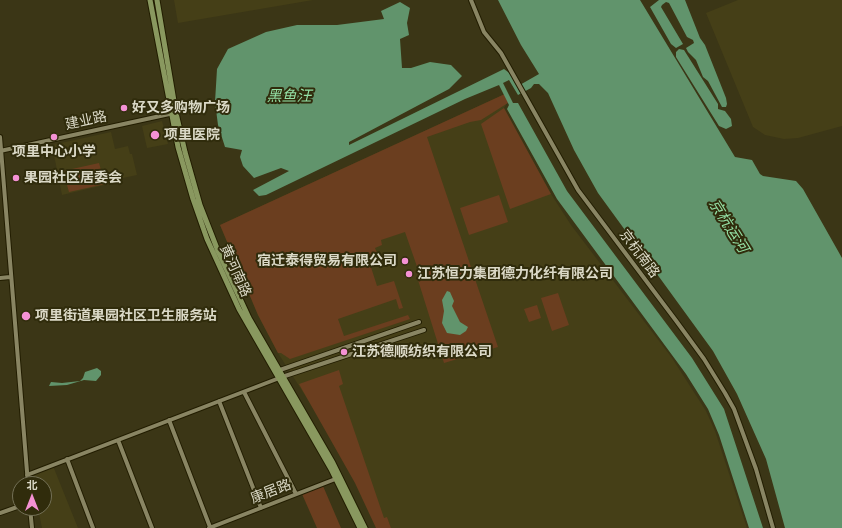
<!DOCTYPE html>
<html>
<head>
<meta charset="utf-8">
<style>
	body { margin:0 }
	#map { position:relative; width:842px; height:528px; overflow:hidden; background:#3b3616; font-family:Arial,"Noto Sans SC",sans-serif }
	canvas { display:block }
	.north { position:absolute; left:12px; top:476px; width:40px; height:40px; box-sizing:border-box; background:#302c0c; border:1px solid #747157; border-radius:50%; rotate:0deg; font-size:11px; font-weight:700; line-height:16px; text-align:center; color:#dbd9c7 }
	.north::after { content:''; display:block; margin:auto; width:14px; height:18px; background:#f491d4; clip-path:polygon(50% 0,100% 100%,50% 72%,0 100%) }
</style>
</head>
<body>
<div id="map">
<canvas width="842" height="528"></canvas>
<div class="north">北</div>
</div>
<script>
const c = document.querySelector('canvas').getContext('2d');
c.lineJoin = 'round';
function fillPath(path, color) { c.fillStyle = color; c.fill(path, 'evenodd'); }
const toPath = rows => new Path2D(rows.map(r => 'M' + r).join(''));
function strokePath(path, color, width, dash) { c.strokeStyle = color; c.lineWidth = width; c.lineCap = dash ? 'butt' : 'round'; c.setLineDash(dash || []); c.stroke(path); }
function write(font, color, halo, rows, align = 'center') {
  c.font = font + ' Arial,"Noto Sans SC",sans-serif'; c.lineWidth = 4; c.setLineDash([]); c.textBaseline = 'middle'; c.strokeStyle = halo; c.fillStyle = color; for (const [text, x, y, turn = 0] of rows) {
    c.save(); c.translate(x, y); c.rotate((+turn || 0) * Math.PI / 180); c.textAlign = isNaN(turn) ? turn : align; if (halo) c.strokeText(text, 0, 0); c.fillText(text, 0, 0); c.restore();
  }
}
fillPath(toPath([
	[174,0,313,0,178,23],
	[738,0,842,0,842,126,798,138,784,139,765,135,753,127,706,13],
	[507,93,511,101,507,103,504,108,551,194,571,225,672,358,706,411,715,431,747,528,391,528,387,518,384,519,278,353,258,315,220,225],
	[162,121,168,144,147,148,142,126],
	[111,132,115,149,128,146,130,154,132,154,137,175,113,180,113,183,62,195,52,145],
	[53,466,78,528,42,528,38,508,44,508,44,484,35,484,34,473]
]), '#453f17');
fillPath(toPath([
	[507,93,511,101,481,120,470,122,427,137,498,347,444,363,418,280,421,278,405,232,381,240,382,245,375,248,380,260,370,264,377,286,394,281,403,308,399,309,396,299,338,319,344,336,408,315,410,319,290,359,281,353,278,353,258,315,220,225],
	[504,108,551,194,510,209,481,124],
	[99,163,105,184,69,192,63,171],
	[499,195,508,222,469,235,460,208],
	[558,293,569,325,552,331,541,298],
	[537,305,541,318,529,322,524,309],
	[339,370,343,384,339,386,384,518,387,517,391,528,376,528,355,483,299,384],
	[323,486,341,528,317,528,302,494]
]), '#6b3e1f');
fillPath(toPath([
	[498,0,640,0,735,157,752,160,760,174,763,176,796,181,803,189,842,258,842,528,785,528,766,459,737,394,713,351,598,193,574,150,548,93,539,84,534,84,531,88,518,95,509,80,503,83,513,103,518,103,567,191,692,358,724,409,763,528,749,528,719,435,708,409,686,374,557,199,507,109,509,105,499,85,465,99,266,195,259,196,253,190,289,171,281,168,254,178,243,166,240,157,242,150,225,147,218,125,215,102,217,69,228,49,266,32,297,25,337,25,384,19,381,11,400,2,410,8,407,23,409,35,400,39,402,68,411,68,430,62,451,65,462,76,449,89,349,142,349,145,504,69,512,75,518,86,539,74,521,45],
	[659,0,685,0,700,38,705,45,726,98,727,104,726,107,722,107,708,81,703,77,696,60,688,52,686,48,694,43,693,40,687,37,669,3,666,2,662,5,661,7,683,44,676,48,671,44,650,7],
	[679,49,684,50,718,104,718,109,725,111,731,119,732,126,726,129,719,126,676,57,676,52],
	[447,291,450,292,454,301,452,306,460,322,468,327,466,331,460,335,447,333,442,323,444,311,442,300],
	[97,368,101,371,101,375,96,381,84,380,67,385,49,386,51,382,62,383,80,381,83,378,85,372]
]), '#61946c');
const minor = toPath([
	[471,0,484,32,501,53,578,190,677,322,704,359,725,393,734,409,756,469,773,528],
	[0,137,28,484],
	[0,151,174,113],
	[0,278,10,277],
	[277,371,419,322],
	[244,392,296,494],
	[219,401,261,508],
	[169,420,210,527],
	[118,440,152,528],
	[67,459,93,528],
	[27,475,282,377,424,330],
	[30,508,32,528],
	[0,513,20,506],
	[209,528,338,478]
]);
const major = toPath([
	[150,0,178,147,193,199,207,239,239,309,331,469,360,528],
	[157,0,176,113,185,152,200,205,218,251,249,318,333,463,365,528]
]);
strokePath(minor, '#221d00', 6);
strokePath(major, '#221d00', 7);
strokePath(minor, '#898563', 4);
strokePath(major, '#89985f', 5);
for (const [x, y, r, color] of [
	[124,108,4,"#f491d4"],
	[155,135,5,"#f491d4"],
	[54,137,4,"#f491d4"],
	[16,178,4,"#f491d4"],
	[405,261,4,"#f491d4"],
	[409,274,4,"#f491d4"],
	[26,316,5,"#f491d4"],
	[344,352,4,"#f491d4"]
]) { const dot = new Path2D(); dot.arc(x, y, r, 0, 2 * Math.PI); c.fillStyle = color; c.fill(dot); strokePath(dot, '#302c0c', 1.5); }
write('bold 14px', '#dbd9c7', '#302c0c', [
	["好又多购物广场",132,108],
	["项里医院",164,135],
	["项里中心小学",54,152,"center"],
	["果园社区居委会",24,178],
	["宿迁泰得贸易有限公司",397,261,"right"],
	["江苏恒力集团德力化纤有限公司",417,274],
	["项里街道果园社区卫生服务站",35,316],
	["江苏德顺纺织有限公司",352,352]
], 'left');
write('14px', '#dbd9c7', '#302c0c', [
	["建业路",86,121,-12],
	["京杭南路",639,254,53],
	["黄河南路",235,271,66],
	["康居路",271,492,-21]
]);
write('italic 15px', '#93dfa4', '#302c0c', [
	["黑鱼汪",289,97],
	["京杭运河",728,226,58]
]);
</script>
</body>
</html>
